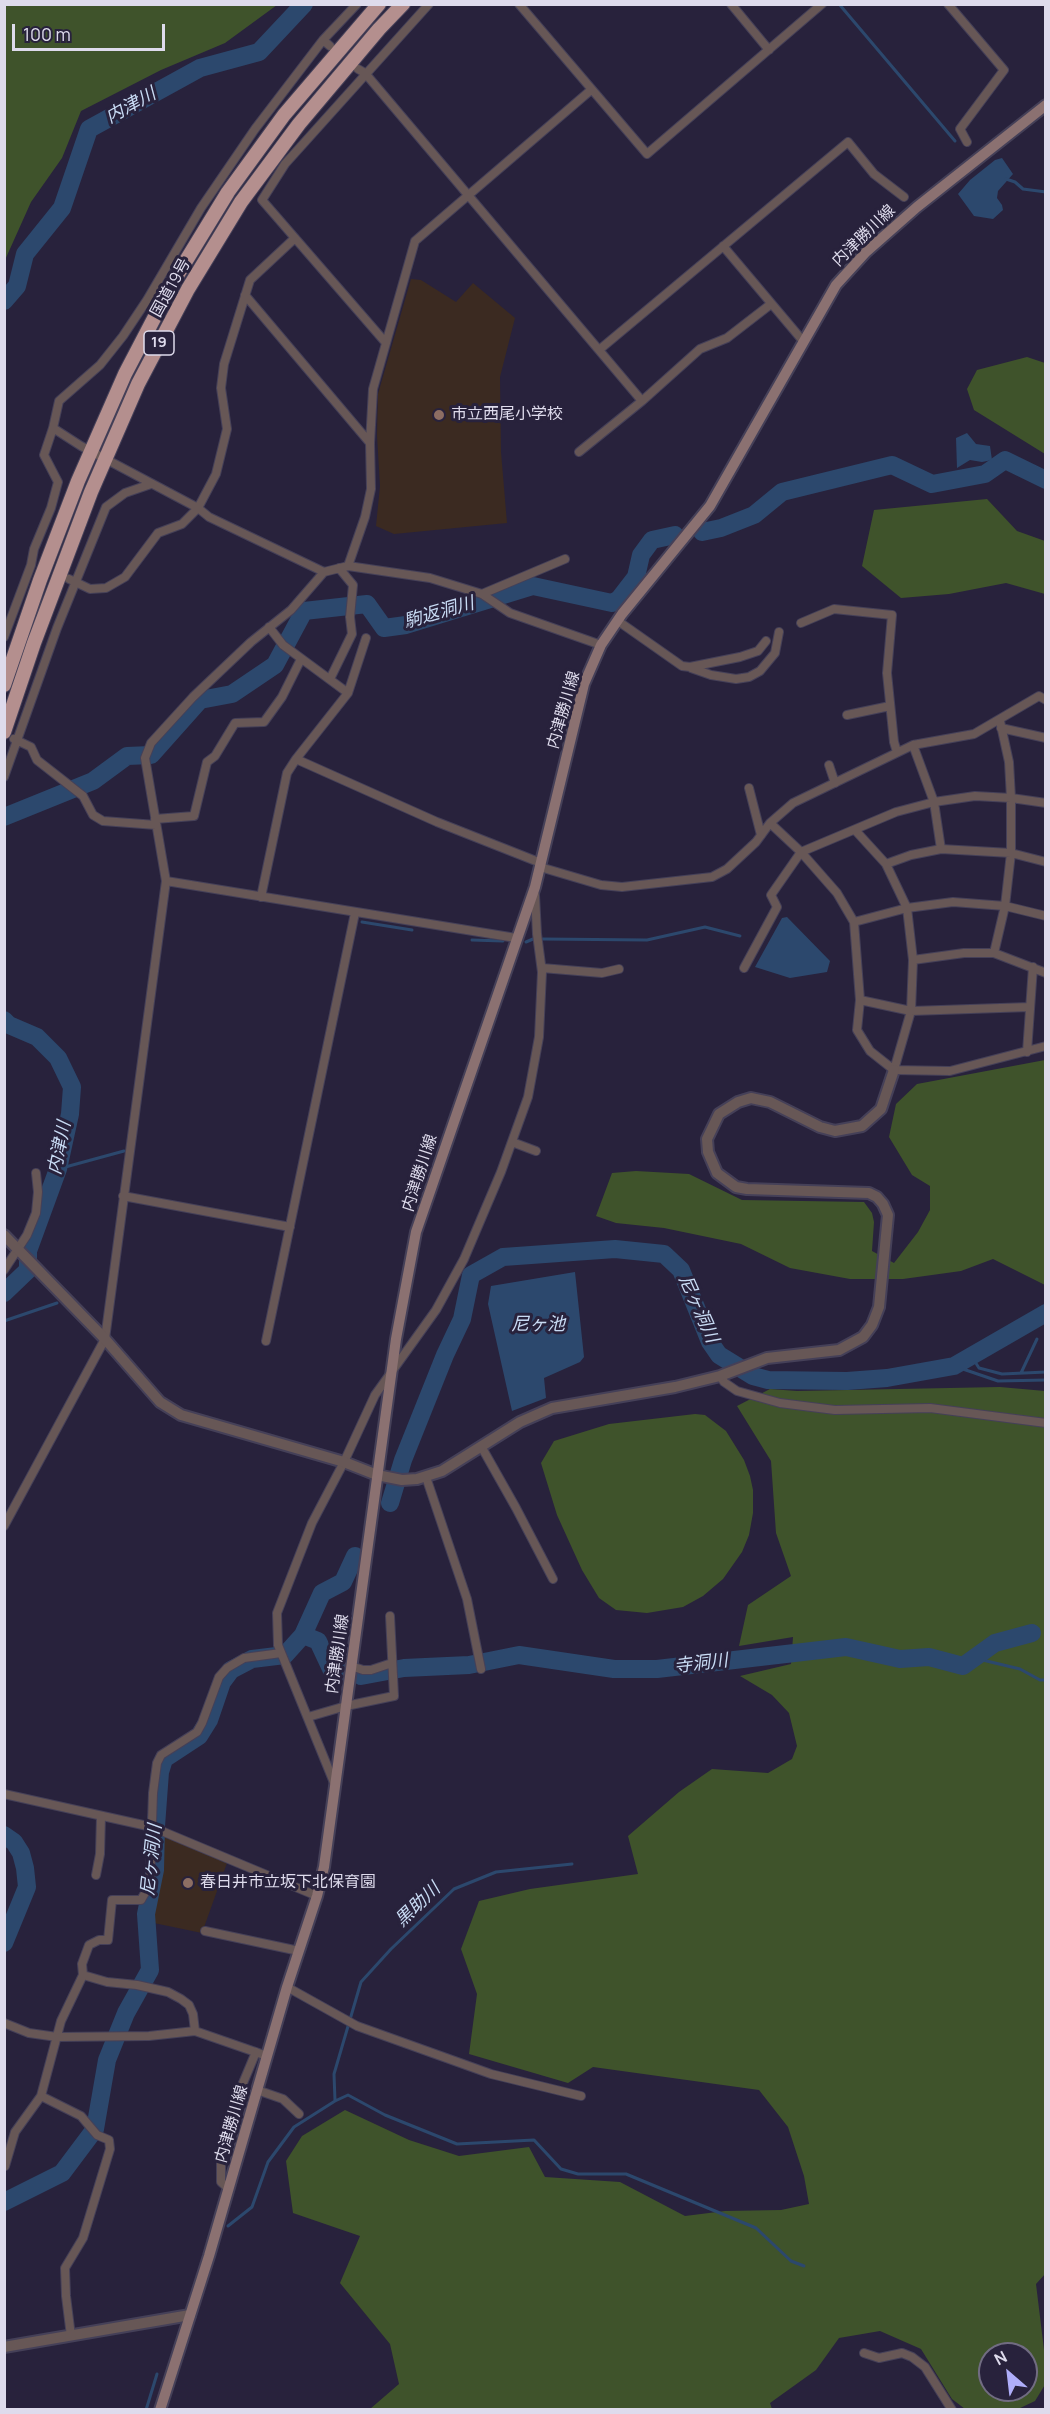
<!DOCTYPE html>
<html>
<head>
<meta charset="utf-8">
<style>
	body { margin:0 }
	#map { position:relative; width:1050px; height:2414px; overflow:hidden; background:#28223c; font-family:Manrope,sans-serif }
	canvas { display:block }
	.frame { position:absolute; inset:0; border:6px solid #dedbec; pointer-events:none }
	.north { position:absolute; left:978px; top:2342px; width:60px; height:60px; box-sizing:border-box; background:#28223c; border:2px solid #716c82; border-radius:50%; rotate:332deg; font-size:16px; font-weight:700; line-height:24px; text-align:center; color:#dedbec }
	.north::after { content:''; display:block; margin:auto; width:21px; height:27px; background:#afaefa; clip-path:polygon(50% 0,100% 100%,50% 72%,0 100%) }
	.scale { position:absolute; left:12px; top:24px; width:153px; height:27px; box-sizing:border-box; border:3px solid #dedbec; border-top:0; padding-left:8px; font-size:18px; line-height:21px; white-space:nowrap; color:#dedbec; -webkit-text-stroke:4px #28223c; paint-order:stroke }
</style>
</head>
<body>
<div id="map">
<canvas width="1050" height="2414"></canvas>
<div class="frame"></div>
<div class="north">N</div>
<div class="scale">100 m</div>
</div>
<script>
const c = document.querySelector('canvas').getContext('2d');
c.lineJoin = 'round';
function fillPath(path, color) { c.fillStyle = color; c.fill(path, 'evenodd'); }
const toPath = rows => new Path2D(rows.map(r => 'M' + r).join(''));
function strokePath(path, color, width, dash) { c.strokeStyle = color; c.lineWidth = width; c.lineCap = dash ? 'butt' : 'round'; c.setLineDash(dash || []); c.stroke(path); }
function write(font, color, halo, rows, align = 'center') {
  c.font = font + ' Manrope,"Noto Sans JP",sans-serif'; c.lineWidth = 6; c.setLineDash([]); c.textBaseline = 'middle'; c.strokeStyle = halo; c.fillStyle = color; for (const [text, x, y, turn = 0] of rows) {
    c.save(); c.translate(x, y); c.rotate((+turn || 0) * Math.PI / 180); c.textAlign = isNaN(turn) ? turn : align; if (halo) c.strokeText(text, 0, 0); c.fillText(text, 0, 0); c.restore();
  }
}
fillPath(toPath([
	[411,279,421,280,456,302,473,283,515,318,500,377,501,452,507,523,394,534,376,526,380,486,377,435,378,394],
	[157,1833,227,1863,202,1933,149,1922,148,1911,158,1869]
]), '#3b2a21');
fillPath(toPath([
	[5,4,277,4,277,5,225,43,161,70,81,111,62,158,31,202,5,260],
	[1027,357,1045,363,1045,454,974,410,967,389,977,370],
	[987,499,1017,531,1045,541,1045,594,1006,583,949,594,901,598,862,566,874,510],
	[1045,1060,1045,1285,993,1259,961,1271,903,1279,850,1279,790,1268,741,1244,664,1228,616,1223,596,1216,612,1173,636,1171,689,1174,742,1200,864,1202,872,1213,874,1222,872,1251,894,1263,918,1232,930,1210,930,1186,912,1175,889,1137,896,1104,917,1084],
	[1000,1387,1045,1391,1046,2273,1036,2284,1045,2358,1046,2383,1035,2401,1018,2409,965,2409,952,2399,921,2349,880,2331,839,2338,816,2370,770,2403,772,2409,370,2409,399,2384,390,2344,340,2283,360,2236,293,2213,286,2161,302,2136,345,2110,409,2140,459,2156,529,2147,545,2177,620,2182,685,2216,725,2211,781,2210,809,2204,804,2176,788,2127,759,2090,593,2067,568,2083,469,2054,477,1994,461,1949,479,1901,530,1889,638,1874,628,1836,679,1792,712,1769,768,1773,792,1759,797,1746,789,1713,772,1695,740,1676,791,1664,793,1637,739,1646,748,1605,791,1576,776,1533,771,1461,737,1406,770,1389,797,1391],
	[990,2354,1026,2354,1026,2390,990,2390],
	[695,1414,705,1415,726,1431,744,1460,750,1476,753,1490,753,1513,749,1535,742,1552,723,1579,703,1596,683,1607,647,1613,616,1610,599,1598,582,1570,557,1515,541,1463,554,1441,609,1424]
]), '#3f532b');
fillPath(toPath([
	[1002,158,1013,174,998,191,997,198,1002,205,1003,210,993,219,974,216,958,194,970,180,995,160],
	[967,433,976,444,990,446,992,460,982,462,970,460,957,468,956,438],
	[787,917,830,961,827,972,790,978,755,967,782,918],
	[575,1272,584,1357,580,1362,544,1378,546,1398,512,1411,488,1304,491,1286]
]), '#2c486d');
strokePath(toPath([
	[839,4,955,141],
	[1006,179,1015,182,1023,189,1046,192],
	[362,922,412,930],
	[543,939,647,940,705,927,740,936],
	[472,940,503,941],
	[526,942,533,939],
	[58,1169,124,1151],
	[4,1321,57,1303],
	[972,1357,979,1368,1002,1374,1046,1372],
	[954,1366,998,1381,1046,1380],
	[1021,1373,1037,1339],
	[974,1658,1020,1669,1040,1680,1046,1680],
	[335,2101,348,2095,385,2115,457,2144,534,2140,561,2169,578,2174,626,2174,756,2228,791,2261,804,2266],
	[228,2226,252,2207,268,2162,294,2127,335,2101,334,2074,361,1982,391,1949,454,1889,496,1872,572,1864],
	[146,2410,157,2374]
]), '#2c486d', 3);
strokePath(toPath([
	[4,301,17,286,25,254,62,208,89,129,200,68,259,52,304,4],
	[702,532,721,528,754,515,782,492,892,465,932,484,985,474,1005,460,1046,480],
	[4,817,93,781,127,756,151,755,200,700,232,694,275,665,304,611,367,604,384,628,406,625,533,586,612,603,619,599,636,577,641,555,652,540,675,535],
	[4,1020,9,1025,37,1037,58,1058,72,1087,70,1114,58,1169,28,1251,28,1270,4,1293],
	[390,1503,403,1460,445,1355,462,1319,471,1275,503,1257,615,1249,664,1254,681,1270,710,1342,719,1355,753,1376,768,1380,847,1381,887,1378,954,1366,1046,1313],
	[303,1635,318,1641,332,1671,340,1672],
	[361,1676,404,1668,469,1665,519,1655,614,1669,657,1669,846,1647,900,1659,929,1657,963,1666,995,1643,1032,1633],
	[4,1835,14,1842,21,1853,25,1868,27,1887,4,1943],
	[4,2202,62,2173,95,2129,107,2060,126,2013,150,1970,146,1914,155,1870,156,1826,160,1772,164,1759,199,1736,209,1720,222,1682,231,1670,252,1659,285,1655,303,1635,322,1593,343,1582,355,1556]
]), '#2c486d', 18);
const minor = toPath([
	[519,4,647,154,822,4],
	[731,4,769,50],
	[948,4,1004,70,960,129,967,142],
	[323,40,330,46],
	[358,69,365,73,642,401],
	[723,246,803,341],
	[245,295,370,443],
	[386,343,262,200,285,164,429,4],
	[599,350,848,142,874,174,904,197],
	[53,428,81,446,198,508,209,517,324,572,348,566,430,578,482,594,510,613,601,645],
	[579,452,642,401,700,349,727,338,771,304],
	[348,566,365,517,371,489,370,443,373,389,415,241,591,90],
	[69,579,90,589,106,588,125,577,158,533,182,524,198,508,216,474,227,429,221,388,224,364,250,280,295,238],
	[482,594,565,559],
	[618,621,682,666,690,667,740,657,758,651,766,641],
	[801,623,834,609,892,615,887,673,894,742,897,752],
	[269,627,283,645,348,693],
	[4,637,31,565,34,549,51,508,58,482,44,455,53,428,59,401,100,365,123,336,147,300,201,208,255,129,323,40,357,4],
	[691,668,711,675,736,679,749,677,760,671,775,653,779,632],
	[330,679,352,634,350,617,353,585,339,568],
	[847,715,890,706],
	[1001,728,1046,738],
	[14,739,31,747,37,760,83,796,93,815,103,821,156,825],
	[913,745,934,802,941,849],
	[296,759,437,822,541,863],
	[829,765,835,783],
	[4,777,57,628,106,507,125,493,151,484],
	[749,788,761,835],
	[155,819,194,816,207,762,215,756,235,723,264,722,282,697,301,659],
	[770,823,801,852,837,893,854,922,860,1000,857,1030,870,1051,894,1070,950,1071,1046,1046],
	[855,830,886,864,907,908,913,960,911,1011,894,1070],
	[886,864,911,855,941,849,1011,853,1046,862],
	[540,867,601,885,622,887,712,877,727,869,756,842,770,823,793,803,913,745,974,734,1039,696,1046,700],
	[166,881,516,938],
	[261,897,287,773,296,759,348,693,366,638],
	[854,922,907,908,953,902,1005,906,1046,916],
	[994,953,1005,906,1011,853,1011,798,1009,762,1000,721],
	[913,960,964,953,994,953,1046,973],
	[542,968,602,973,619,969],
	[744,968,777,907,771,895,801,852,896,812,934,802,975,796,1011,798,1046,803],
	[860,1000,911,1011,1030,1007],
	[1027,1052,1033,967],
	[512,1142,536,1151],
	[123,1196,290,1227],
	[4,1270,27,1235,36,1213,38,1192,36,1173],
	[266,1341,355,913],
	[720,1376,724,1382,737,1391,780,1403,835,1410,930,1408,1046,1423],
	[481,1446,516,1508,553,1579],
	[426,1477,467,1599,481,1669],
	[4,1526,105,1339,166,881,145,758,151,743,193,697,251,642,291,610,324,572],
	[351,1666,363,1670,371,1670,392,1663],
	[308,1717,346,1706,394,1696,390,1616],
	[335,1785,278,1645,277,1613,312,1523,344,1462,375,1395,436,1310,464,1259,501,1172,528,1097,539,1037,542,972,537,934,535,895],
	[4,1794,152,1827,317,1896],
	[96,1875,100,1854,101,1816],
	[205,1931,299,1951],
	[287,1987,357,2026,491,2074,581,2096],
	[4,2023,29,2033,57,2037,149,2036,195,2031,267,2056],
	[195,2031,193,2014,189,2005,181,1999,168,1992,137,1985,107,1982,83,1975,82,1964,89,1945,99,1940,108,1940,112,1900,141,1900,150,1884,153,1793,157,1763,161,1755,197,1732,202,1723,219,1677,227,1668,244,1658,281,1653],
	[257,2090,283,2099,299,2114],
	[41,2096,81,2116,97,2135,109,2140,110,2149,83,2238,65,2268,66,2296,71,2336],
	[5,2166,15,2132,41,2096,61,2021,83,1975],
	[229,2189,221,2182,221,2153,230,2114,256,2052],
	[864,2353,879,2358,902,2353,912,2357,925,2367,952,2410]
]);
const tertiary = toPath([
	[4,1235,105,1339,160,1402,181,1415,344,1462,377,1475,402,1480,417,1479,442,1471,520,1422,552,1408,675,1387,720,1376,767,1358,839,1350,863,1337,872,1325,879,1307,888,1215,883,1204,877,1197,869,1193,747,1189,736,1187,717,1173,708,1152,707,1139,719,1114,738,1102,751,1098,770,1102,820,1127,835,1131,862,1126,881,1109,894,1070],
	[4,2347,190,2315]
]);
const secondary = toPath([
	[160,2410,209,2256,287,1987,317,1896,324,1867,396,1339,416,1232,535,887,584,684,601,645,622,614,710,506,836,285,866,252,917,207,1046,105]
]);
const trunk = toPath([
	[4,685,40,580,78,481,125,374,173,282,228,192,284,115,379,4],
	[4,732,34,643,91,492,138,384,188,289,241,202,299,124,379,29,403,4]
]);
strokePath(minor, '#454058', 10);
strokePath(tertiary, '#454058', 14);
strokePath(secondary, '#454058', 14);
strokePath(trunk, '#454058', 16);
strokePath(minor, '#675756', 8);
strokePath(tertiary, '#675756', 10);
strokePath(secondary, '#8b7171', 10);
strokePath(trunk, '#b48f8e', 14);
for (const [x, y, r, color] of [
	[439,415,6,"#8d6e63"],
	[188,1883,6,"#8d6e63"]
]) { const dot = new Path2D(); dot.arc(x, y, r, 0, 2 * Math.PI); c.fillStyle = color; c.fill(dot); strokePath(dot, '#28223c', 2); }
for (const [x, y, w] of [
	[159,343,30]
]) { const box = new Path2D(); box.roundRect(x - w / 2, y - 12, w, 24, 4.5); c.fillStyle = '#28223c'; c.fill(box); strokePath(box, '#dedbec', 1.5); }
write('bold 15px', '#dedbec', null, [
	["19",159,343]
]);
write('16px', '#dedbec', '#28223c', [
	["内津勝川線",864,236,-44],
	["国道19号",171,288,-61],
	["内津勝川線",564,710,-74],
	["内津勝川線",420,1173,-72],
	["内津勝川線",338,1654,-82],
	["内津勝川線",232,2124,-74]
]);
write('16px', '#dedbec', '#28223c', [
	["市立西尾小学校",451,415],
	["春日井市立坂下北保育園",200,1883]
], 'left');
write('italic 18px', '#c8dbf4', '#28223c', [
	["内津川",131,106,-29],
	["駒返洞川",439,613,-16],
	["内津川",60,1148,-79],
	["尼ヶ洞川",698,1309,66],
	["尼ヶ池",538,1325],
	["寺洞川",701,1664,-7],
	["尼ヶ洞川",152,1860,-84],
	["黒助川",418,1905,-44]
]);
</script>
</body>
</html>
